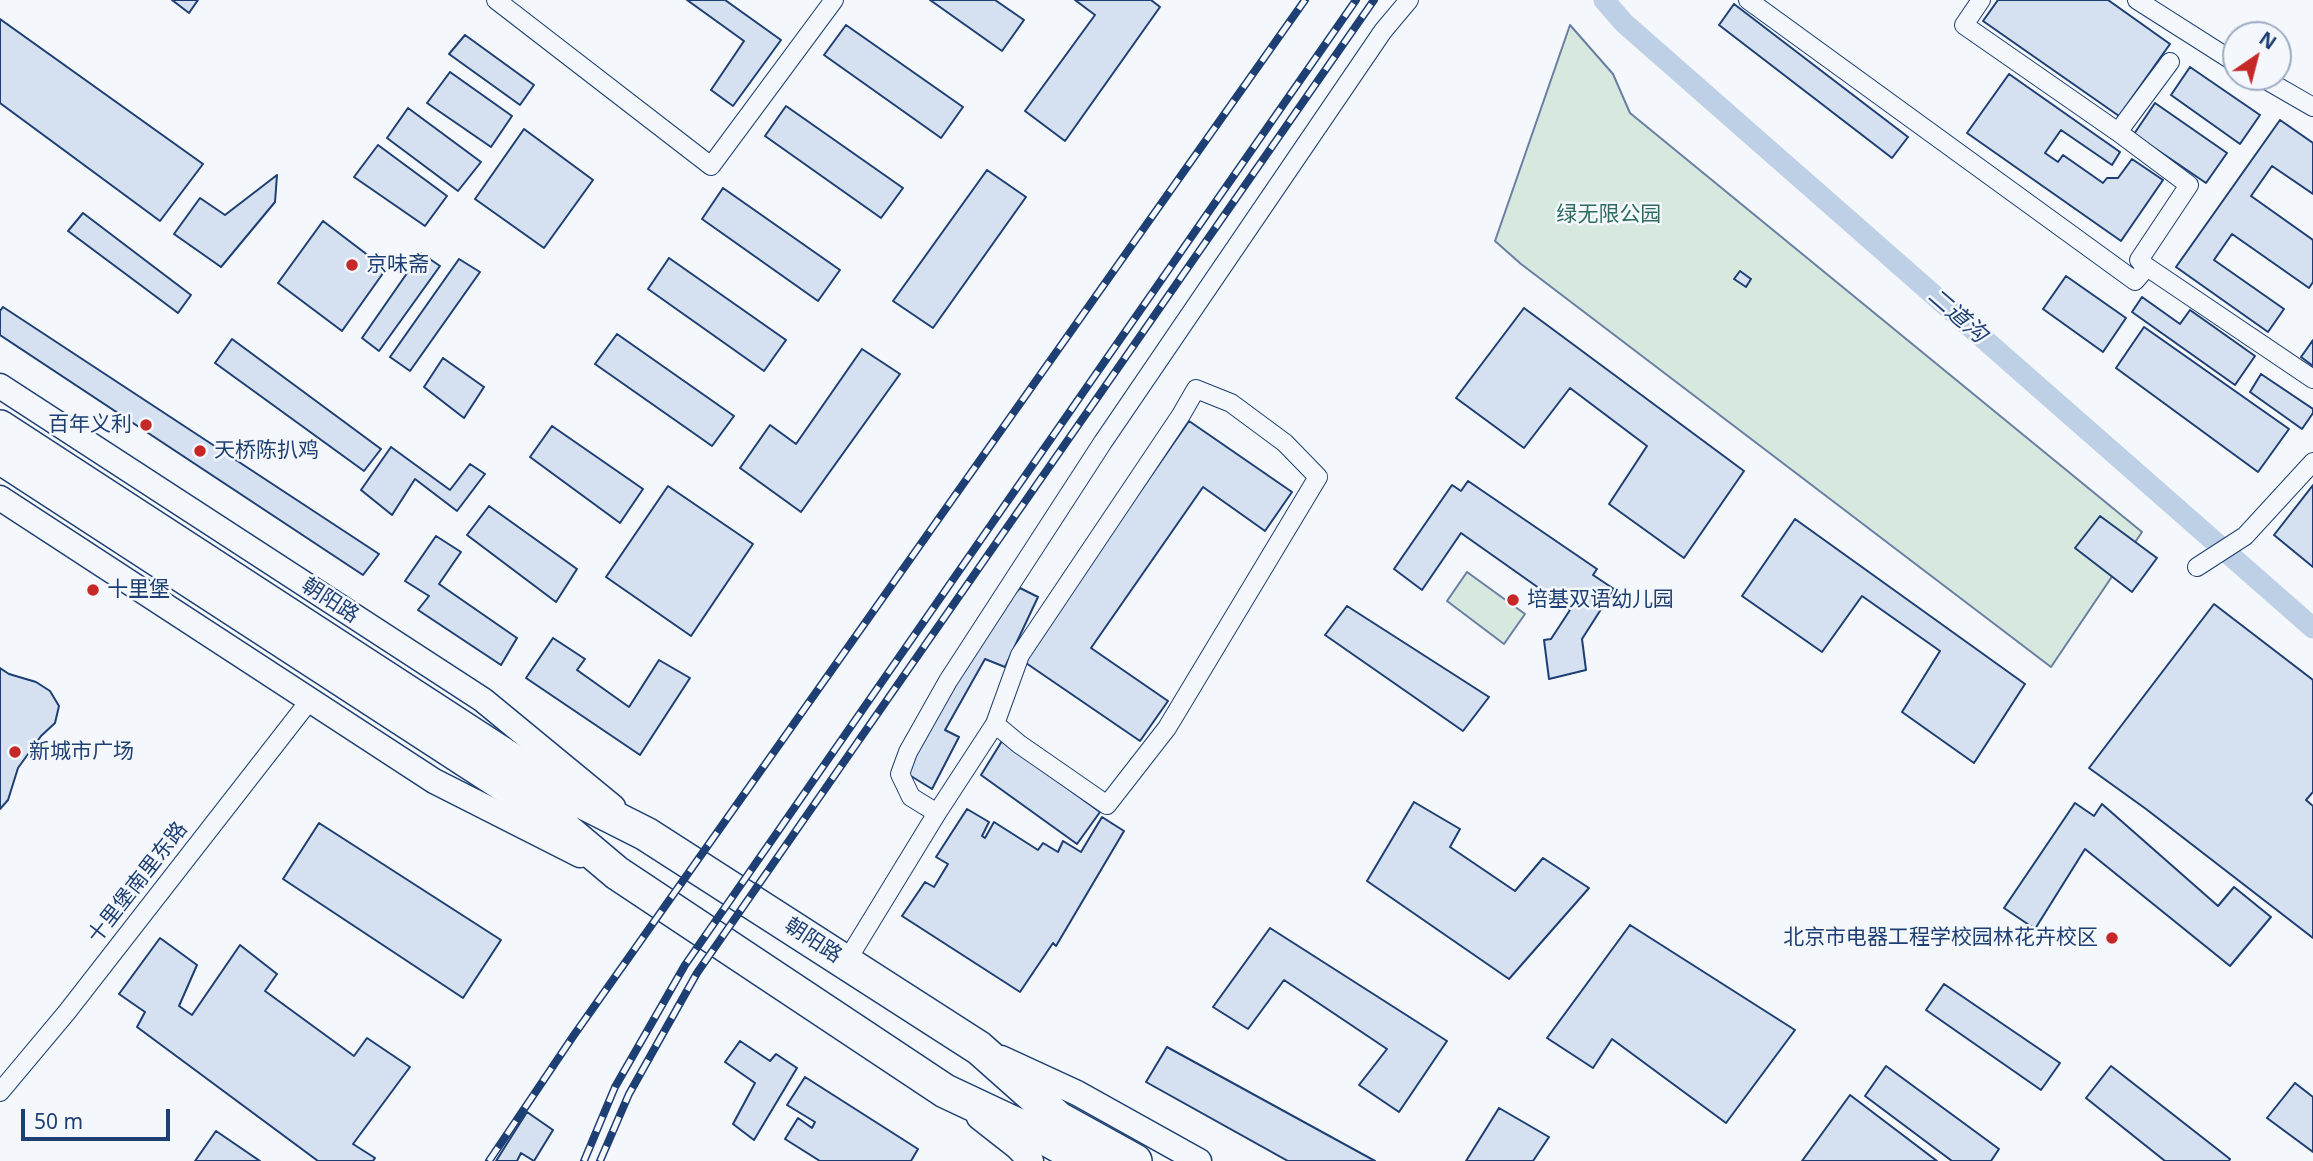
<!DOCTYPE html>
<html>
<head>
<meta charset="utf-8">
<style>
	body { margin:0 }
	#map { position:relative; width:2313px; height:1161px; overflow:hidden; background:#f4f7fb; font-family:"Noto Sans",sans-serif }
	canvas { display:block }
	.north { position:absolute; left:2222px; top:21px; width:70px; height:70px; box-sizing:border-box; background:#f4f7fb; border:2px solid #9eadc5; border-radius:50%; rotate:35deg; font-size:19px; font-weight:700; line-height:28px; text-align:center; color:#1d3f73 }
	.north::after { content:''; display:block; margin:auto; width:24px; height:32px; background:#c62828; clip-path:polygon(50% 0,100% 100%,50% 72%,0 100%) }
	.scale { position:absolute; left:21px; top:1109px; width:149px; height:32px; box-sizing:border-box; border:4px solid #1d3f73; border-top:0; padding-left:9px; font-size:21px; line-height:24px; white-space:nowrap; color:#1d3f73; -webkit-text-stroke:5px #f4f7fb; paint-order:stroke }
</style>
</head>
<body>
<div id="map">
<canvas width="2313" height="1161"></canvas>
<div class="north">N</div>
<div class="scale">50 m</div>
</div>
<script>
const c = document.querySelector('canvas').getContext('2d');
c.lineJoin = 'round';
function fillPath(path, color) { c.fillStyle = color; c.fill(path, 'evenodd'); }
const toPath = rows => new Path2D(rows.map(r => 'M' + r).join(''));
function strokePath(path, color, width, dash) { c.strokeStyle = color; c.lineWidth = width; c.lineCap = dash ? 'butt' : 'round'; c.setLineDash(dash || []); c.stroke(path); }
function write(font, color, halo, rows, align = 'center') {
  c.font = font + ' "Noto Sans","Noto Sans SC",sans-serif'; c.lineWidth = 5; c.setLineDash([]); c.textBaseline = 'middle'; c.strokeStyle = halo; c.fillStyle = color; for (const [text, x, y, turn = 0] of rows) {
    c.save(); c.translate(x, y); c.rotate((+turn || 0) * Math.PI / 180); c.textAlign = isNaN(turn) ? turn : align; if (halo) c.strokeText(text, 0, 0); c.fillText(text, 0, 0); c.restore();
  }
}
const green = toPath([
	[1570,25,1613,74,1630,113,2142,532,2051,667,1521,264,1495,241,1570,25],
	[1467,572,1525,614,1504,644,1447,601,1467,572]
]);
fillPath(green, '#d7e8df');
strokePath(green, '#687fa3', 2);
strokePath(toPath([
	[1604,0,1624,23,2313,628]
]), '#bed0e5', 21);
const building = toPath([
	[172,0,198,0,189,13,172,0],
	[687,0,725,0,781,40,733,106,711,90,744,41,687,0],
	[930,0,995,0,1024,20,1002,51,930,0],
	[1075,0,1151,0,1160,7,1065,141,1025,111,1095,15,1075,0],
	[1998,0,2108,0,2170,44,2119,116,1983,21,1998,0],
	[1734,4,1908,137,1892,158,1719,25,1734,4],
	[0,19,203,164,160,221,0,103,0,19],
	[846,25,963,107,941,138,824,55,846,25],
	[465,35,534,85,520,105,449,54,465,35],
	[2190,67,2260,115,2240,144,2171,95,2190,67],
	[450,72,512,116,491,147,427,103,450,72],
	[2009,74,2120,152,2112,165,2061,130,2045,153,2058,162,2063,155,2103,183,2107,178,2118,178,2132,159,2163,180,2121,241,1967,133,2009,74],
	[2155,103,2227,153,2206,183,2134,134,2155,103],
	[786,106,903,188,881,218,765,136,786,106],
	[408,108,481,162,458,191,387,138,408,108],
	[2280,120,2313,143,2313,194,2272,166,2251,196,2313,240,2313,282,2309,288,2232,234,2214,260,2284,309,2268,332,2176,267,2280,120],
	[524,129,593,180,544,248,475,199,524,129],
	[378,145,447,196,425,226,354,177,378,145],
	[987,170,1026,197,933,328,893,301,987,170],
	[277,175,275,202,221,267,174,234,200,198,225,215,277,175],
	[723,188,840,270,818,301,702,219,723,188],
	[83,213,191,295,178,313,68,231,83,213],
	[323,221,386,269,342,331,278,283,323,221],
	[421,253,440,266,379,351,362,338,421,253],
	[669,258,786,340,764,371,648,289,669,258],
	[459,259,480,272,410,371,390,357,459,259],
	[1740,271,1751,279,1746,287,1734,279,1740,271],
	[2066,276,2126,318,2103,352,2043,309,2066,276],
	[2142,297,2180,324,2190,310,2255,356,2235,385,2132,312,2142,297],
	[3,307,379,554,363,575,0,335,0,311,3,307],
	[1524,308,1744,471,1684,558,1609,504,1647,446,1570,388,1524,448,1456,398,1524,308],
	[2144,327,2289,429,2258,472,2116,368,2144,327],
	[617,334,734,416,712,446,595,364,617,334],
	[232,339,381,449,364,471,215,363,232,339],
	[2313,340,2313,366,2301,357,2313,340],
	[862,349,900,374,801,512,740,468,770,425,796,444,862,349],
	[443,358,484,387,464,418,424,387,443,358],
	[2261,374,2313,409,2313,413,2302,429,2250,392,2261,374],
	[1189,421,1292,492,1265,531,1203,487,1091,648,1168,701,1140,741,1023,661,1189,421],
	[552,426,643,489,620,523,530,457,552,426],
	[391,447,450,490,470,464,485,474,457,511,415,479,392,515,361,490,391,447],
	[1468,481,1597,569,1593,575,1614,589,1582,639,1586,670,1549,679,1544,640,1551,639,1570,610,1461,533,1422,590,1394,569,1452,485,1461,491,1468,481],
	[2313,485,2313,567,2274,535,2313,485],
	[668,486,753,544,691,636,606,577,668,486],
	[489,506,577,569,556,602,467,535,489,506],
	[2100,516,2157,558,2132,592,2075,548,2100,516],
	[1795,519,2025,684,1974,763,1902,712,1940,651,1862,596,1822,652,1742,596,1795,519],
	[436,536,461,552,439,584,517,638,501,665,418,610,429,596,405,581,436,536],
	[1020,588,1038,597,1005,667,985,659,945,730,959,737,932,789,906,773,961,674,1007,602,1020,588],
	[2214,604,2313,680,2313,792,2306,800,2313,806,2313,938,2146,809,2089,768,2214,604],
	[1347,606,1489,697,1463,731,1325,635,1347,606],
	[553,638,585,659,577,670,629,707,659,660,690,678,640,755,526,678,553,638],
	[0,668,9,674,36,682,50,691,59,706,55,723,41,736,18,768,8,800,0,809,0,668],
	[1002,741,1100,812,1077,844,981,775,1002,741],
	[1414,802,1460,829,1450,847,1515,891,1543,858,1589,888,1509,979,1367,881,1414,802],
	[2075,803,2094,816,2102,804,2218,906,2234,887,2271,917,2230,966,2085,849,2035,929,2004,908,2075,803],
	[967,809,989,822,982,836,985,838,994,822,1038,850,1043,843,1058,852,1063,841,1081,852,1102,817,1124,831,1056,946,1053,943,1020,992,902,916,925,882,934,887,948,864,936,857,967,809],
	[319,823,501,940,463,998,283,879,319,823],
	[1630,925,1795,1030,1726,1123,1612,1039,1593,1068,1547,1038,1630,925],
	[1270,928,1447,1041,1399,1112,1359,1085,1387,1049,1284,980,1248,1029,1213,1007,1270,928],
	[160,938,197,965,179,1006,192,1015,240,945,277,974,265,991,354,1056,367,1038,410,1067,353,1144,375,1158,373,1161,318,1161,137,1027,145,1012,119,994,160,938],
	[1944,984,2060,1063,2041,1090,1926,1010,1944,984],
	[740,1041,770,1061,776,1054,797,1068,754,1140,733,1124,755,1083,725,1062,740,1041],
	[1167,1047,1375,1161,1288,1161,1146,1082,1167,1047],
	[1886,1066,1999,1149,1991,1161,1952,1161,1865,1096,1886,1066],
	[2111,1066,2230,1159,2229,1161,2165,1161,2086,1098,2111,1066],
	[805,1077,918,1149,911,1161,820,1161,785,1139,798,1118,812,1128,815,1122,787,1105,805,1077],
	[2295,1083,2313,1097,2313,1152,2267,1118,2295,1083],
	[1850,1095,1937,1161,1802,1161,1850,1095],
	[1499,1108,1549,1137,1533,1161,1466,1161,1499,1108],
	[527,1112,553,1130,534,1161,521,1153,517,1161,496,1161,527,1112],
	[216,1131,260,1161,195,1161,216,1131]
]);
fillPath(building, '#d5e0f0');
strokePath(building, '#1d3f73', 2);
const street = toPath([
	[496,0,711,166,834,0],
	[1748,0,2135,281,2147,267,2313,379],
	[1981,0,1964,25,2118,132,2170,62],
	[2137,0,2236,63],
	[2261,77,2313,107],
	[2118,132,2189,185,2139,260,2147,267],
	[2197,567,2245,536,2313,462],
	[937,813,995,724,1019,744,1107,805,1167,728,1318,477,1285,443,1231,403,1196,389,1181,415,1020,655,995,724],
	[846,962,937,813,911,797,900,774,908,752,948,681,1103,442,1383,31,1409,0],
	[0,1092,67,1012,310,700]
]);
const secondary = toPath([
	[0,386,483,700,613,807],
	[0,498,434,781,580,855],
	[1001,1058,1077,1093,1199,1161],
	[979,1117,1016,1146,1031,1161]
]);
const highway = toPath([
	[0,427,555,788,646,834,979,1048,1059,1119,1135,1161],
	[0,457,541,809,617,873,945,1091,1045,1138,1086,1161]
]);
strokePath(street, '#1d3f73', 20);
strokePath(secondary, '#1d3f73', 27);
strokePath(highway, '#1d3f73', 36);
strokePath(street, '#f4f7fb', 18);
strokePath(secondary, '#f4f7fb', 24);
strokePath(highway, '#f4f7fb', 33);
const rail = toPath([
	[489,1161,574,1035,1305,0],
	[584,1161,615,1087,685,965,1356,0],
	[600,1161,629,1094,697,973,1374,0]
]);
strokePath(rail, '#1d3f73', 8);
strokePath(rail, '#f4f7fb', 5, [16]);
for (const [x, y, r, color] of [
	[352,265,7,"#c62828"],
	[146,425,7,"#c62828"],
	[200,451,7,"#c62828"],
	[93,590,7,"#c62828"],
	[1513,600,7,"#c62828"],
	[15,752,7,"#c62828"],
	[2112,938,7,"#c62828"]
]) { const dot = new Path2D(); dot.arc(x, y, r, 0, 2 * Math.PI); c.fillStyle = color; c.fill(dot); strokePath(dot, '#f4f7fb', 2.5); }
write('21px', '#2c6c60', '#f4f7fb', [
	["绿无限公园",1609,215]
]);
write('21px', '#1d3f73', '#f4f7fb', [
	["京味斋",366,265],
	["百年义利",132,425,"right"],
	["天桥陈扒鸡",214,451],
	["十里堡",107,590],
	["培基双语幼儿园",1527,600],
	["新城市广场",29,752],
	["北京市电器工程学校园林花卉校区",2098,938,"right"]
], 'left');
write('21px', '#1d3f73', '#f4f7fb', [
	["朝阳路",330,601,33],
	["十里堡南里东路",138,883,-52],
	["朝阳路",813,941,33]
]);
write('italic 23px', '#1d3f73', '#f4f7fb', [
	["二道沟",1957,316,41]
]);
</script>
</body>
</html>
